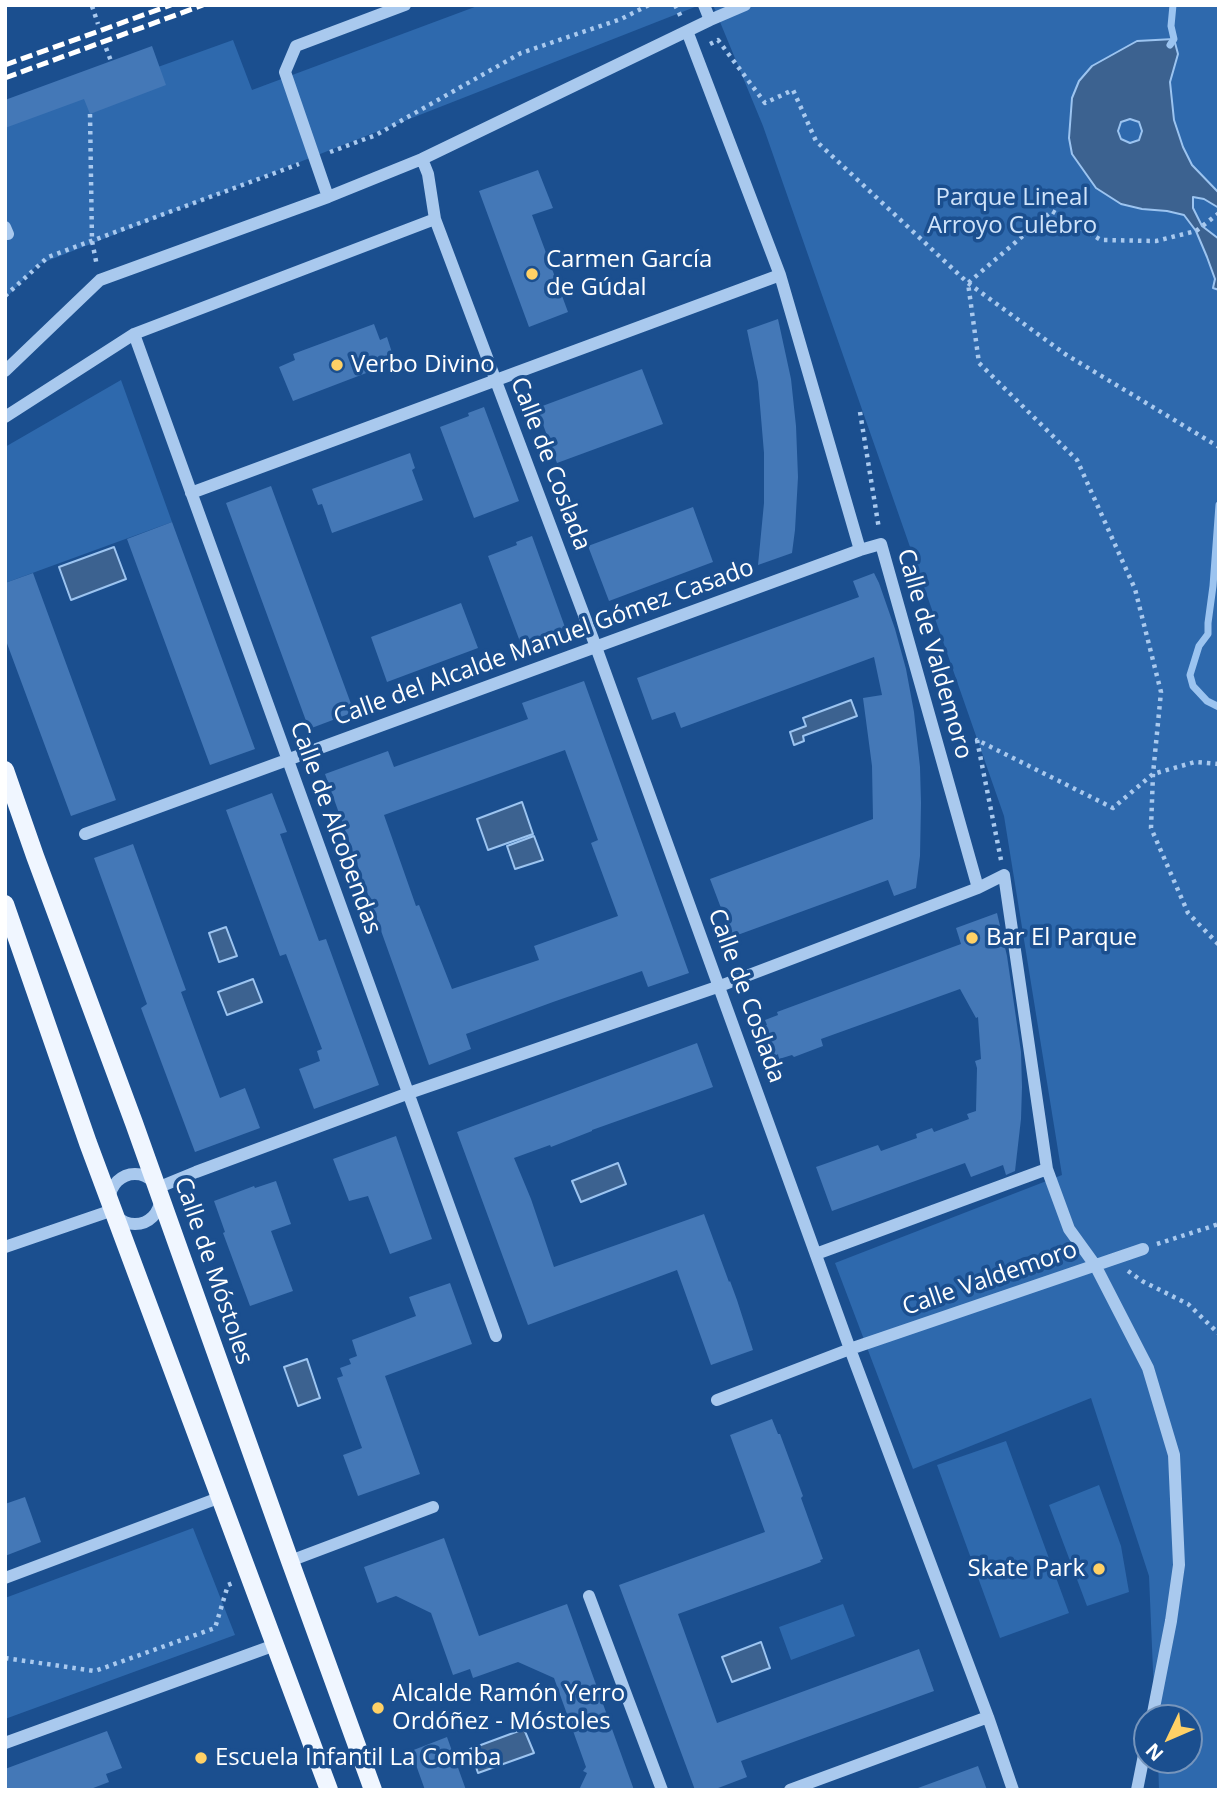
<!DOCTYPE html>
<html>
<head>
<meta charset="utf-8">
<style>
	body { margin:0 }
	#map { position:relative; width:1224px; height:1795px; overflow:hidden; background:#1b4f8f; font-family:"Open Sans",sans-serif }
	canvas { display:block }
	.frame { position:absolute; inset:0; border:7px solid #fff; pointer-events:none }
	.north { position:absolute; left:1133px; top:1704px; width:70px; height:70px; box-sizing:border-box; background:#1b4f8f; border:2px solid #7695bc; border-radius:50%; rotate:226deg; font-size:19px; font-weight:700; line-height:28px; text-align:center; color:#fff }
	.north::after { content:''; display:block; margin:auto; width:24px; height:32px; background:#ffd166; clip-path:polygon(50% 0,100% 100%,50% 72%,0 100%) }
</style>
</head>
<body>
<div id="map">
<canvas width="1224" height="1795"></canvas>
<div class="frame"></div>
<div class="north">N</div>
</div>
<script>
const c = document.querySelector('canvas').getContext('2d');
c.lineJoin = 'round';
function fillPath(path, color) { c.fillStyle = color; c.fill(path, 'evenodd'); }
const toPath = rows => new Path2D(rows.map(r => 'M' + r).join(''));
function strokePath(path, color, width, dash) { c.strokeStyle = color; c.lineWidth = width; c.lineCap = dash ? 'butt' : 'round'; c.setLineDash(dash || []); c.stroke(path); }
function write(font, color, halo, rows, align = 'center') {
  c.font = font + ' "Open Sans",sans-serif'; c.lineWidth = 7; c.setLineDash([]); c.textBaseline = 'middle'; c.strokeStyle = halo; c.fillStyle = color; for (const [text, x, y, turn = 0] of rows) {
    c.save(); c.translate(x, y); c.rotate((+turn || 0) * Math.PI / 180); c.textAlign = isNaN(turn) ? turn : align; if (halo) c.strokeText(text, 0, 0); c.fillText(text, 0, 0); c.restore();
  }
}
fillPath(toPath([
	[480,5,700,5,37,265,5,299,5,122,233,40,252,90],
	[713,5,1219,5,1219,1790,1159,1790,1158,1760,1189,1760,1189,1718,1155,1718,1149,1576,1091,1398,913,1469,835,1263,1062,1175,1004,816,763,126],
	[121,380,172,522,5,583,5,447],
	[1006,1441,1069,1613,1000,1638,937,1465],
	[1099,1485,1121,1546,1129,1592,1087,1606,1049,1505],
	[193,1528,235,1635,5,1719,5,1598],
	[843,1604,855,1636,791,1660,779,1627]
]), '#2e69ad');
const water = toPath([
	[1174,39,1178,54,1170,82,1174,120,1183,147,1192,165,1219,193,1219,208,1204,199,1193,197,1193,208,1202,226,1219,239,1219,290,1213,288,1215,279,1207,257,1196,231,1184,215,1167,211,1142,209,1121,204,1096,188,1072,154,1069,138,1072,98,1079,81,1092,66,1137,41,1174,39],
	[1130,119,1139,122,1142,131,1139,140,1130,143,1121,139,1118,131,1121,122,1130,119],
	[114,547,126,579,71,600,59,567,114,547],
	[851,700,857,716,803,736,804,741,794,745,790,732,806,726,803,718,851,700],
	[522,802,533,834,488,850,477,819,522,802],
	[534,836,543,860,515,869,507,846,534,836],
	[226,927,237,956,219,962,209,933,226,927],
	[253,979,262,1002,227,1015,218,992,253,979],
	[618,1163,626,1184,581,1202,572,1181,618,1163],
	[307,1359,320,1398,298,1406,284,1367,307,1359],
	[761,1642,770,1668,732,1682,722,1657,761,1642],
	[524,1729,534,1753,478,1773,470,1749,524,1729]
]);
fillPath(water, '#3c6290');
strokePath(water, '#9cc4f0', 2);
strokePath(toPath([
	[1170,45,1174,39,1171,26,1173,5],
	[1219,505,1213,586,1208,623,1208,634,1199,646,1190,675,1193,686,1207,701,1219,707]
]), '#9cc4f0', 7);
fillPath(toPath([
	[152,46,166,85,90,114,84,99,5,128,5,100],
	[538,170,553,208,532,215,568,312,529,327,479,191],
	[778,319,791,379,796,426,798,477,795,530,792,553,758,565,764,503,764,453,758,382,747,330],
	[374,324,380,340,387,337,395,362,293,401,279,367,295,360,293,354],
	[642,369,663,424,557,463,537,408],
	[484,407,519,501,474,518,440,427,469,416,468,413],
	[410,453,415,468,412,470,423,500,332,533,322,504,318,505,312,489],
	[271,486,354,712,309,729,226,503],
	[693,507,713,562,609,601,588,546],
	[172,522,255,749,210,765,127,539],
	[532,536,566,630,522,647,488,556,517,545,516,542],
	[33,573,116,800,71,816,5,638,5,583],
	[874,573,879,583,895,629,906,669,914,712,920,767,921,803,920,856,916,888,894,896,888,880,732,937,710,879,873,819,872,766,863,698,882,695,874,657,681,728,675,712,652,720,637,678,859,597,853,581],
	[461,603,478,648,387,682,371,637],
	[584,681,689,973,648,987,642,971,553,1002,466,1034,471,1049,429,1065,325,774,388,751,394,767,528,719,522,703],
	[565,750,598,840,591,843,618,916,534,946,539,960,452,989,419,905,416,906,384,815],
	[272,793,287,832,280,834,319,941,326,939,379,1085,314,1109,299,1069,320,1061,317,1051,322,1049,286,954,280,956,226,810],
	[133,844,186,990,181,992,220,1098,245,1088,260,1128,195,1152,141,1008,147,1004,94,858],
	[997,913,1007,956,1021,1052,1022,1087,1021,1119,1015,1171,1006,1175,1003,1165,971,1177,965,1163,832,1211,816,1167,878,1145,881,1151,917,1138,916,1134,932,1128,934,1132,969,1119,967,1114,976,1111,977,1068,975,1061,981,1059,978,1017,976,1018,960,989,821,1039,823,1046,794,1057,792,1055,779,1059,778,1054,775,1056,764,1026,767,1025,765,1020,778,1015,777,1012,961,944,956,928],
	[697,1043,713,1087,592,1130,592,1131,551,1147,550,1145,514,1158,531,1199,554,1267,704,1214,729,1282,730,1281,737,1300,753,1350,711,1365,677,1270,528,1325,457,1132],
	[396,1136,432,1239,390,1254,368,1196,349,1201,333,1159],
	[276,1181,291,1224,271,1231,293,1291,250,1306,223,1233,225,1232,214,1201,254,1186,255,1188],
	[450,1283,472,1344,385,1376,420,1474,358,1496,343,1455,362,1448,337,1378,343,1376,340,1368,351,1364,349,1359,357,1356,352,1340,416,1316,409,1297],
	[772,1419,778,1434,780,1434,803,1496,801,1498,823,1559,820,1560,821,1562,811,1566,678,1614,717,1723,919,1649,934,1691,741,1761,747,1777,713,1790,695,1790,619,1585,765,1532,730,1435],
	[25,1497,41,1542,5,1556,5,1504],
	[444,1538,479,1636,567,1604,634,1790,579,1790,587,1773,583,1771,586,1767,554,1678,518,1662,473,1678,470,1669,453,1675,431,1613,396,1596,377,1603,364,1567],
	[107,1731,122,1768,106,1774,109,1782,88,1790,5,1790,5,1769],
	[447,1737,466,1790,425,1790,411,1751],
	[978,1766,987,1790,919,1790,918,1788]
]), '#4478b7');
strokePath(toPath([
	[675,5,681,17],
	[92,6,98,24],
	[710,44,718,40,765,103,793,90,816,141,968,283,1065,354,1219,447],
	[106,48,111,61],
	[90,114,92,241,97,266],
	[330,152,376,135,521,53,621,19,649,5],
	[1219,213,1196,231,1156,241,1101,240,1052,211,968,283,979,363,1077,460,1135,589,1161,692,1153,774,1151,828,1188,913,1219,945],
	[5,296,48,257,299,164],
	[860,412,879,529],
	[1001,860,977,740,1113,808,1153,774,1195,762,1219,764],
	[1157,1244,1219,1224],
	[1128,1271,1142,1281,1188,1304,1219,1334],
	[5,1658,95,1671,215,1628,228,1585,233,1583]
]), '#a9c9ee', 4.5, [3.5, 5]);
strokePath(toPath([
	[704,5,710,20],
	[687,31,780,275,860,550,881,544,978,888,1004,875,1047,1169,1069,1229,1095,1265,1148,1368,1174,1455,1179,1565,1171,1621,1152,1718],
	[422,159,428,174,435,219,596,647,850,1349,988,1717,1013,1790],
	[328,197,285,72,296,46,405,5],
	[5,227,8,234,5,234],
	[134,334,496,1336],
	[5,371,100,280,328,197,422,159,710,20,745,5],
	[5,417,134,334,435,219],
	[191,493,780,275],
	[85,834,860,550],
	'110 1199a25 25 0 1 1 50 0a25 25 0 1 1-50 0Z',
	[157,1188,196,1172,409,1093,720,986,978,888],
	[5,1247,113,1210],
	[816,1254,1047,1169],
	[717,1400,850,1349,1143,1249],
	[290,1561,433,1507],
	[5,1578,221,1497],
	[589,1596,662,1790],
	[5,1743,275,1645],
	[790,1790,988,1717],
	[1137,1790,1147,1740]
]), '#a9c9ee', 12);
strokePath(toPath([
	[5,770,35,856,134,1123,290,1561,373,1790],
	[5,904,88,1143,329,1790]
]), '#f0f6ff', 18);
strokePath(toPath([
	[5,65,171,5],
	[5,78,203,5]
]), '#fff', 5, [12, 5]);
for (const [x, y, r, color] of [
	[532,274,7,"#ffd166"],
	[337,365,7,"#ffd166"],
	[972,938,7,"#ffd166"],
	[1099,1569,7,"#ffd166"],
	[378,1708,7,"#ffd166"],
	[201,1758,7,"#ffd166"]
]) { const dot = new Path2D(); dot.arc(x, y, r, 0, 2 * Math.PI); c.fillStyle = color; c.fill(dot); strokePath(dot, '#1b4f8f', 2.5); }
write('24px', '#cfe3fa', '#1b4f8f', [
	["Parque Lineal",1012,198],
	["Arroyo Culebro",1012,226]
]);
write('24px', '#fff', '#1b4f8f', [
	["Carmen García",546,260],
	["de Gúdal",546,288],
	["Verbo Divino",351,365],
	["Bar El Parque",986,938],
	["Skate Park",1085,1569,"right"],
	["Alcalde Ramón Yerro",392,1694],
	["Ordóñez - Móstoles",392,1722],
	["Escuela Infantil La Comba",215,1758]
], 'left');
write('24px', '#fff', '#1b4f8f', [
	["Calle de Coslada",550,464,69],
	["Calle del Alcalde Manuel Gómez Casado",544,643,-20],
	["Calle de Valdemoro",934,654,74],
	["Calle de Alcobendas",335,828,70],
	["Calle de Coslada",746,996,70],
	["Calle de Móstoles",213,1271,71],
	["Calle Valdemoro",990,1279,-19]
]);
</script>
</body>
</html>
